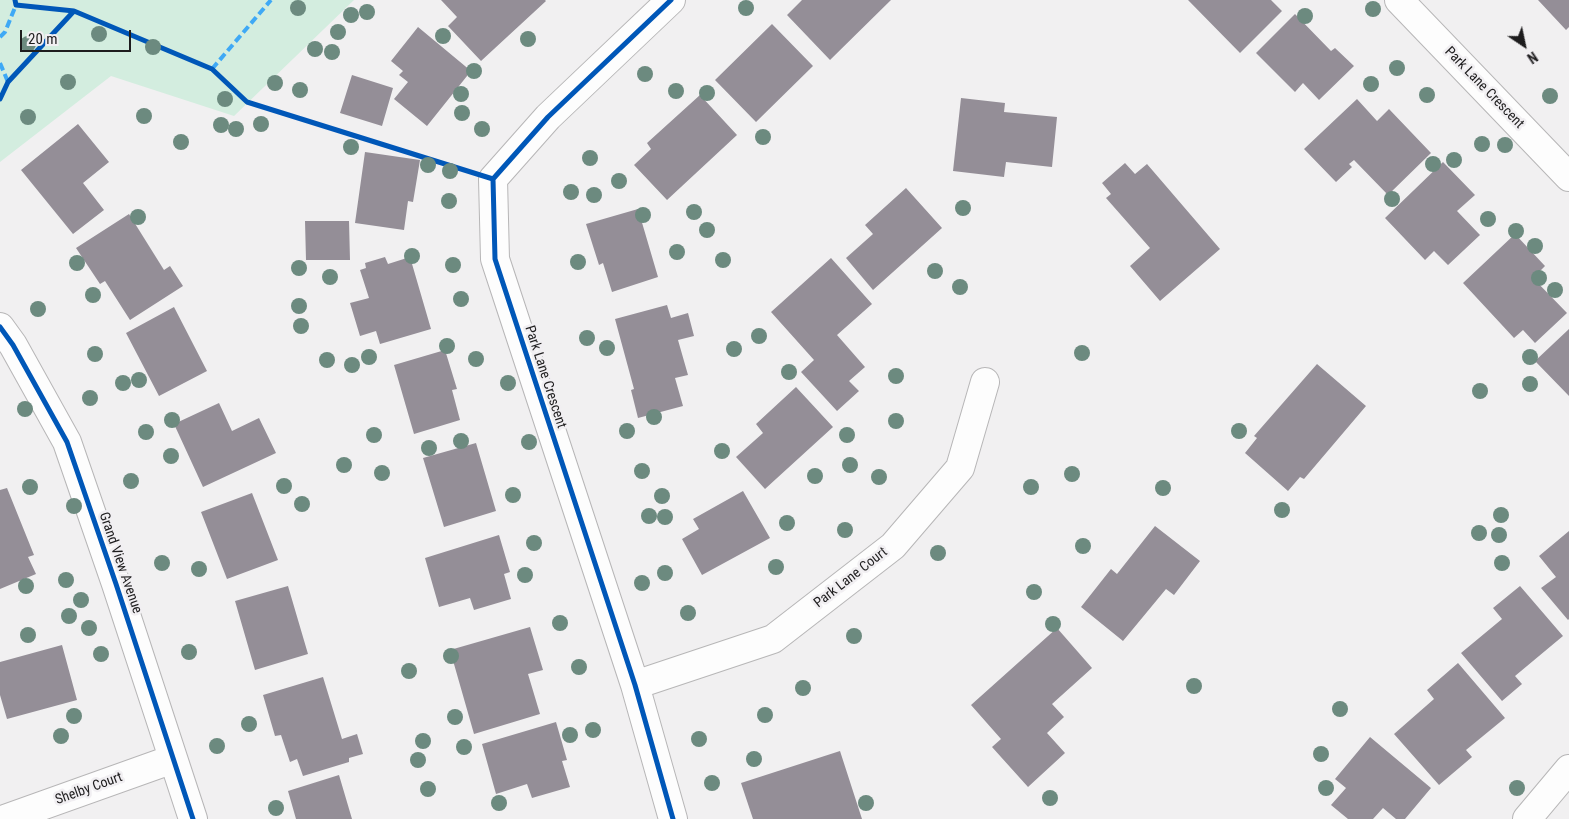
<!DOCTYPE html>
<html>
<head>
<meta charset="utf-8">
<style>
	body { margin:0 }
	#map { position:relative; width:1569px; height:819px; overflow:hidden; background:#f1f0f1; font-family:"Roboto Condensed",sans-serif }
	canvas { display:block }
	.north { position:absolute; left:1499px; top:20px; width:50px; height:50px; -webkit-text-stroke:4px #f1eff2; paint-order:stroke; rotate:146deg; font-size:14px; font-weight:700; line-height:20px; text-align:center; color:#1e1d1e }
	.north::after { content:''; display:block; margin:auto; width:18px; height:22px; background:#1e1d1e; clip-path:polygon(50% 0,100% 100%,50% 72%,0 100%) }
	.scale { position:absolute; left:20px; top:30px; width:111px; height:22px; box-sizing:border-box; border:2px solid #1e1d1e; border-top:0; padding-left:6px; font-size:15px; line-height:18px; white-space:nowrap; color:#1e1d1e; -webkit-text-stroke:4px #f1eff2; paint-order:stroke }
</style>
</head>
<body>
<div id="map">
<canvas width="1569" height="819"></canvas>
<div class="north">N</div>
<div class="scale">20 m</div>
</div>
<script>
const c = document.querySelector('canvas').getContext('2d');
c.lineJoin = 'round';
function fillPath(path, color) { c.fillStyle = color; c.fill(path, 'evenodd'); }
const toPath = rows => new Path2D(rows.map(r => 'M' + r).join(''));
function strokePath(path, color, width, dash) { c.strokeStyle = color; c.lineWidth = width; c.lineCap = dash ? 'butt' : 'round'; c.setLineDash(dash || []); c.stroke(path); }
function write(font, color, halo, rows, align = 'center') {
  c.font = font + ' "Roboto Condensed",sans-serif'; c.lineWidth = 5; c.setLineDash([]); c.textBaseline = 'middle'; c.strokeStyle = halo; c.fillStyle = color; for (const [text, x, y, turn = 0] of rows) {
    c.save(); c.translate(x, y); c.rotate((+turn || 0) * Math.PI / 180); c.textAlign = isNaN(turn) ? turn : align; if (halo) c.strokeText(text, 0, 0); c.fillText(text, 0, 0); c.restore();
  }
}
fillPath(toPath([
	[0,0,354,0,234,116,111,76,0,162]
]), '#d3eddf');
fillPath(toPath([
	[441,0,545,0,546,1,481,61,448,26,457,17],
	[802,0,891,0,830,60,787,15],
	[1188,0,1271,0,1282,11,1240,53],
	[1538,0,1569,0,1569,27,1566,30],
	[1295,14,1331,51,1335,48,1354,66,1319,100,1303,83,1295,92,1256,53],
	[772,24,813,66,756,122,715,80],
	[418,27,471,71,427,126,394,99,408,82,399,75,403,71,391,61],
	[352,75,393,88,382,126,340,113],
	[700,95,737,135,667,200,634,165,651,149,647,143],
	[961,98,1005,103,1004,112,1057,117,1052,167,1006,162,1004,177,953,171],
	[1357,99,1377,121,1389,109,1431,153,1388,195,1354,160,1349,164,1352,167,1336,182,1304,149],
	[78,124,109,162,83,183,104,210,73,234,21,170],
	[365,152,420,160,413,202,408,201,404,230,355,223],
	[1443,162,1475,195,1457,211,1480,235,1448,265,1434,251,1425,260,1385,218],
	[1125,163,1135,174,1147,164,1220,249,1160,301,1130,266,1150,248,1106,198,1111,194,1102,183],
	[906,188,942,228,873,290,846,258,873,234,865,225],
	[638,209,658,277,612,292,603,263,599,265,586,224],
	[129,214,164,270,170,266,183,286,130,320,105,281,100,284,76,248],
	[305,221,349,221,350,260,306,260],
	[1515,234,1545,266,1533,278,1567,313,1535,343,1523,330,1514,338,1463,283],
	[385,257,388,264,410,257,431,329,380,344,376,331,360,336,350,303,369,298,360,270,366,268,365,263],
	[831,258,872,304,837,335,865,367,849,381,859,391,837,411,801,372,814,360,771,312],
	[667,305,671,318,688,313,694,336,678,340,688,375,675,378,683,406,638,418,631,390,634,389,615,319],
	[174,307,207,371,159,396,126,333],
	[1569,329,1569,396,1535,361],
	[445,350,457,389,452,390,460,420,414,434,394,365],
	[1317,364,1366,406,1304,479,1300,477,1288,491,1245,453,1257,438,1254,436],
	[796,387,833,427,765,489,736,457,763,433,756,424],
	[219,403,232,431,259,418,276,453,203,487,174,424],
	[476,443,496,511,444,527,423,458],
	[7,488,34,555,28,557,36,574,0,589,0,490],
	[743,491,770,538,702,575,682,539,699,529,693,519],
	[252,493,278,560,227,579,201,512],
	[1155,526,1200,561,1174,595,1166,589,1123,641,1081,607,1111,569,1117,574],
	[1569,531,1569,619,1568,620,1541,588,1556,577,1539,556],
	[499,535,510,572,504,574,511,599,474,610,470,598,439,607,425,558],
	[288,586,308,654,255,670,235,601],
	[1520,586,1563,636,1515,676,1522,684,1502,701,1461,653,1502,619,1493,608],
	[530,627,543,670,528,674,540,714,474,734,450,650],
	[1057,628,1092,668,1052,704,1064,717,1047,733,1065,753,1028,787,992,747,1001,739,971,705],
	[62,645,77,700,7,719,0,695,0,662],
	[1458,663,1505,718,1466,750,1472,757,1439,785,1394,734,1434,699,1427,690],
	[323,677,342,739,357,734,363,754,349,758,349,762,303,776,297,759,290,762,281,735,275,736,263,695],
	[556,722,567,760,562,761,570,787,532,798,527,784,496,794,482,744],
	[1370,737,1431,788,1405,819,1396,819,1383,808,1373,819,1348,819,1331,805,1346,788,1335,779],
	[840,751,862,819,753,819,741,783],
	[339,775,352,819,296,819,288,791]
]), '#948e97');
const street = toPath([
	[671,0,548,117,493,179,495,259,635,685,673,819],
	[1399,0,1569,177],
	[0,327,13,345,67,442,116,584,193,819],
	[635,685,773,639,893,546,960,468,985,382],
	[5,819,173,759],
	[1527,819,1569,769]
]);
strokePath(street, '#b7b6b7', 30);
strokePath(street, '#fdfdfd', 28);
strokePath(toPath([
	[0,37,5,32,16,5],
	[0,63,8,82],
	[212,69,271,0]
]), '#3fa9f5', 4, [8, 4]);
strokePath(toPath([
	[15,0,16,5,74,11],
	[671,0,548,117,493,179,495,259,635,685,673,819],
	[0,99,8,82,74,11,212,69,247,102,493,179],
	[0,327,13,345,67,442,116,584,193,819]
]), '#0057b8', 5);
c.fillStyle = '#6c8a7f';
for (const [x, y] of [
	[298,8],
	[746,8],
	[1373,9],
	[367,12],
	[351,15],
	[1305,16],
	[338,32],
	[99,34],
	[443,36],
	[528,39],
	[28,44],
	[153,47],
	[315,49],
	[332,52],
	[1397,68],
	[474,71],
	[645,74],
	[68,82],
	[275,83],
	[1371,84],
	[300,90],
	[676,91],
	[707,93],
	[461,94],
	[1427,95],
	[1550,96],
	[225,99],
	[462,113],
	[144,116],
	[28,117],
	[261,124],
	[221,125],
	[236,129],
	[482,129],
	[763,137],
	[181,142],
	[1482,144],
	[1505,145],
	[351,147],
	[590,158],
	[1454,160],
	[1433,164],
	[428,165],
	[450,171],
	[619,181],
	[571,192],
	[594,195],
	[1392,199],
	[449,201],
	[963,208],
	[694,212],
	[643,215],
	[138,217],
	[1488,219],
	[707,230],
	[1516,231],
	[1535,246],
	[677,252],
	[412,256],
	[723,260],
	[578,262],
	[77,263],
	[453,265],
	[299,268],
	[935,271],
	[330,277],
	[1539,278],
	[960,287],
	[1555,290],
	[93,295],
	[461,299],
	[299,306],
	[38,309],
	[301,326],
	[759,336],
	[587,338],
	[447,346],
	[607,348],
	[734,349],
	[1082,353],
	[95,354],
	[369,357],
	[1530,357],
	[476,359],
	[327,360],
	[352,365],
	[789,372],
	[896,376],
	[139,380],
	[123,383],
	[508,383],
	[1530,384],
	[1480,391],
	[90,398],
	[25,409],
	[654,417],
	[172,420],
	[896,421],
	[627,431],
	[1239,431],
	[146,432],
	[374,435],
	[847,435],
	[461,441],
	[529,442],
	[429,448],
	[722,451],
	[171,456],
	[344,465],
	[850,465],
	[642,471],
	[382,473],
	[1072,474],
	[815,476],
	[879,477],
	[131,481],
	[284,486],
	[30,487],
	[1031,487],
	[1163,488],
	[513,495],
	[662,496],
	[302,504],
	[74,506],
	[1282,510],
	[1501,515],
	[649,516],
	[665,517],
	[787,523],
	[845,530],
	[1479,533],
	[1499,535],
	[534,543],
	[1083,546],
	[938,553],
	[162,563],
	[1502,563],
	[776,567],
	[199,569],
	[665,573],
	[525,575],
	[66,580],
	[642,583],
	[26,586],
	[1034,592],
	[81,600],
	[688,613],
	[69,616],
	[560,623],
	[1053,624],
	[89,628],
	[28,635],
	[854,636],
	[189,652],
	[101,654],
	[451,656],
	[579,667],
	[409,671],
	[1194,686],
	[803,688],
	[1340,709],
	[765,715],
	[74,716],
	[455,717],
	[249,724],
	[593,730],
	[570,735],
	[61,736],
	[699,739],
	[423,741],
	[217,746],
	[464,747],
	[1321,754],
	[754,759],
	[418,760],
	[712,783],
	[1326,788],
	[1517,788],
	[428,789],
	[1050,798],
	[499,803],
	[866,803],
	[276,808]
]) { c.beginPath(); c.arc(x, y, 8, 0, 2 * Math.PI); c.fill(); }
write('14px', '#1e1d1e', '#f1eff2', [
	["Park Lane Crescent",1484,88,46],
	["Park Lane Crescent",545,377,72],
	["Grand View Avenue",120,563,71],
	["Park Lane Court",851,578,-38],
	["Shelby Court",89,789,-20]
]);
</script>
</body>
</html>
